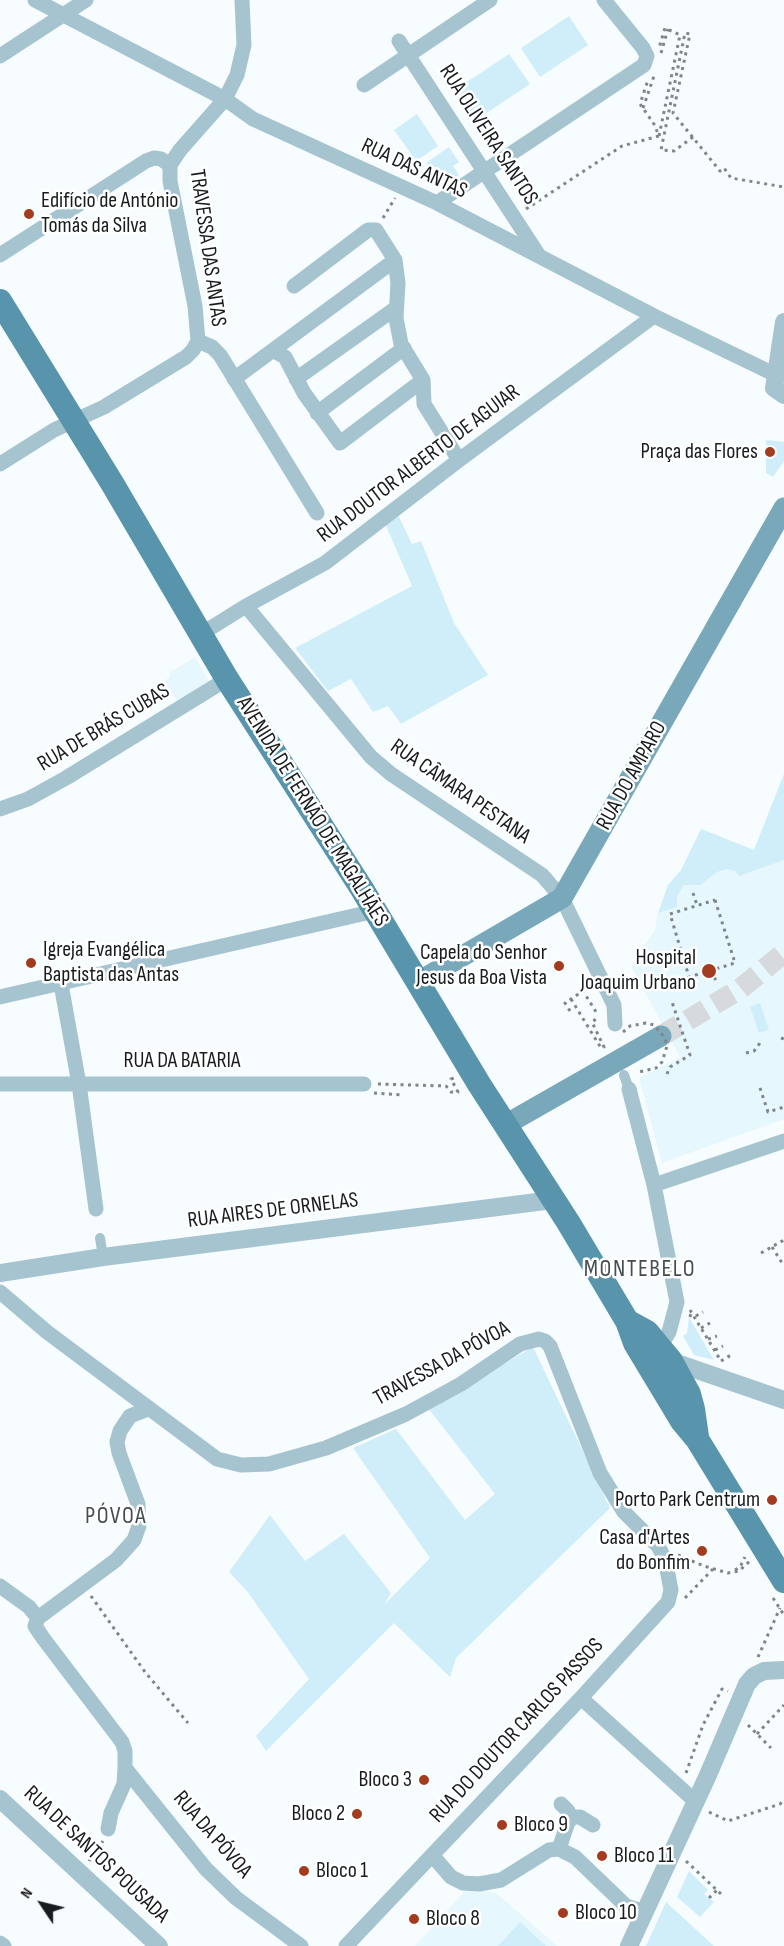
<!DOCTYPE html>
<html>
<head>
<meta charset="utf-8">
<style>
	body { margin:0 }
	#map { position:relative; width:784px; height:1946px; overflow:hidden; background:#f7fcfe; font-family:"Sofia Sans Condensed",sans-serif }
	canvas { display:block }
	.north { position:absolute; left:12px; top:1874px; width:60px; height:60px; -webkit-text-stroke:4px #fff; paint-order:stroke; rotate:305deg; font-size:16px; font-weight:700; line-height:24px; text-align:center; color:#181c1e }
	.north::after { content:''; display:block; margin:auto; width:21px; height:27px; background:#181c1e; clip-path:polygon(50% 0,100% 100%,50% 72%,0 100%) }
</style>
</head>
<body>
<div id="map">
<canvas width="784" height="1946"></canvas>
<div class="north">N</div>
</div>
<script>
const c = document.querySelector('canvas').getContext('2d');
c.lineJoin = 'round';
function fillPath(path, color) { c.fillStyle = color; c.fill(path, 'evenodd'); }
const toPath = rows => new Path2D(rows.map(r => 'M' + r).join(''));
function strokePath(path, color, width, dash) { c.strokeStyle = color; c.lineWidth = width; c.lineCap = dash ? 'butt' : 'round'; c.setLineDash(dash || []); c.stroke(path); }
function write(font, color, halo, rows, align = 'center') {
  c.font = font + ' "Sofia Sans Condensed",sans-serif'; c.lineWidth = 5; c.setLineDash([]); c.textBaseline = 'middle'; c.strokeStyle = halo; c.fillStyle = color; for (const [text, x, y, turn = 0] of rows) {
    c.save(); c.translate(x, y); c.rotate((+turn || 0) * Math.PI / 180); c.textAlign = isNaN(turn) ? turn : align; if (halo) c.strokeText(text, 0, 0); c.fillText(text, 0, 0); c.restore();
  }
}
fillPath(toPath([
	[195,657,209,681,177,701,164,681,170,677,169,673],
	[784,774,784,1119,662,1163,639,1078,680,1057,631,966,636,962,635,958,655,930,658,913,668,885,681,870,701,829,754,850],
	[467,1889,496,1893,557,1946,415,1946]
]), '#e7f7fe');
fillPath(toPath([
	[569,16,588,45,540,77,521,48],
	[509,54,530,84,476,120,455,90],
	[417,114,438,146,416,161,394,130],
	[449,147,459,162,453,166,459,175,441,187,426,163],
	[766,440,784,442,784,461,773,477,766,473],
	[398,515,412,544,421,541,454,623,488,675,401,724,388,706,373,712,351,679,328,691,295,648,412,586,384,521],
	[784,774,784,860,739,876,735,871,727,869,717,872,700,885,684,885,677,896,677,907,658,913,668,885,681,870,701,829,754,850],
	[760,1003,769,1030,759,1033,750,1007],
	[689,1317,714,1360,694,1355,683,1336,687,1333],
	[533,1347,610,1508,456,1658,450,1677,394,1623,266,1751,256,1736,309,1679,247,1591,229,1572,270,1515,305,1561,344,1534,391,1593,384,1605,430,1558,353,1448,396,1429,465,1520,495,1494,428,1408],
	[689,1871,708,1890,704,1894,714,1902,700,1917,677,1897],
	[666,1902,714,1946,646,1946],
	[520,1922,546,1946,498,1946]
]), '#d0eefa');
strokePath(toPath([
	[661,1036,740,989,784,953]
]), '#d6dadc', 21, [21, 10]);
strokePath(toPath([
	[661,53,668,29],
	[643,108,654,76],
	[659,136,680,35,665,28,659,48],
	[693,137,674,151,661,150,685,33,690,34,673,113,720,171,724,168,731,178,784,187],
	[526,209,622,146,659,136,654,124,640,104,648,80],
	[383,218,395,198],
	[693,893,697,905],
	[715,900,735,963,689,977,670,914,715,900],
	[713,970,716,983],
	[571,999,601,1048,604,1047,592,1022,599,1017],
	[570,1011,565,1003,583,991,598,1015],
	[781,1038,784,1039],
	[746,1053,754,1051,760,1043],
	[667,1074,670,1067,690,1055,671,999],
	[378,1084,446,1086,451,1092,458,1092,451,1079,454,1078],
	[760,1088,768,1112,784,1107],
	[374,1093,402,1095],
	[772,1247,784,1266],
	[761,1253,784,1240],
	[690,1310,721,1361],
	[689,1315,694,1317,703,1312],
	[701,1328,710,1323],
	[708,1339,717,1336],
	[715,1350,723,1346],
	[721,1361,731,1355],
	[678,1555,704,1566,728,1573,739,1571,750,1561],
	[735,1570,740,1567,745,1557],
	[91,1596,145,1672,188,1723],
	[685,1598,713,1569],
	[773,1598,784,1615],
	[758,1657,780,1608],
	[748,1725,771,1748],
	[757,1734,784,1705],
	[686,1773,703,1725,722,1689,728,1691],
	[709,1812,728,1821,780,1804,784,1800],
	[89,1861,103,1841],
	[686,1861,721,1894],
	[709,1898,717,1890]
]), '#808587', 3, [3, 4.5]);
strokePath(toPath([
	[624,1075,629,1089],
	[100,1238,103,1257]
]), '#a5c4d0', 10);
strokePath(toPath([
	[35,0,225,99,253,119,437,203,654,316,776,375],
	[399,41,538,254],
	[0,56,86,0],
	[364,85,490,0],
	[437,203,644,65,647,56,643,48,604,0],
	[0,255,146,161,154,158,161,159,170,165],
	[294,286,368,230,376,230,395,260,398,283,396,318,401,344,423,380,424,404,459,460],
	[198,341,212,347,220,355,317,513],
	[274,351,285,357,304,393,340,443,423,380],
	[234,379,395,260],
	[296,379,396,308],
	[317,413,404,348],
	[0,464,54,430,104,407,186,357,193,350,198,341,195,306,170,181,170,165,180,150,225,99,237,75,244,45,242,0],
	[246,606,371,757,391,774,542,875,562,898,614,1005,615,1024],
	[201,634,246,606,325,563,459,460,654,316],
	[0,809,28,799,66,778,227,679],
	[61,984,79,1084,96,1209],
	[0,997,375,911],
	[0,1084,364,1084],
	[629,1089,654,1185,677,1302,669,1332,660,1347],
	[654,1185,784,1141],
	[0,1292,47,1332,217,1459,241,1465,269,1464,326,1448,406,1414,461,1384,520,1344,539,1339,545,1341,550,1346,600,1473,624,1512,658,1546,665,1559,671,1590,668,1602,581,1698,346,1946],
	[0,1586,29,1607,38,1618],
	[38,1618,35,1626,43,1638,122,1742,125,1751,125,1768,206,1869,236,1898,301,1946],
	[38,1618,116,1560,134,1540,139,1526,138,1504,119,1453,117,1442,120,1431,130,1416,148,1409],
	[581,1698,696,1802],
	[569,1821,574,1817,580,1817,593,1825],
	[108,1829,111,1813,124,1784,125,1768],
	[559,1849,570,1816,568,1811,561,1804],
	[432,1855,451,1877,463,1883,479,1884,501,1880,549,1850,559,1849,575,1857,626,1906,645,1912],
	[0,1943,4,1946]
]), '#a5c4d0', 15);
strokePath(toPath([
	[784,322,774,388,784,395],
	[0,1273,103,1257,553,1200],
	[671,1361,784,1400],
	[0,1799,159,1946],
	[629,1946,708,1775,747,1684,754,1676,764,1671,784,1670]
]), '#a5c4d0', 18);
strokePath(toPath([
	[418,982,562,898,784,508],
	[505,1125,661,1036]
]), '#79a8bb', 21);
strokePath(toPath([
	[0,301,112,483,227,679,362,889,479,1084,568,1222,627,1321,635,1343,682,1421,697,1439,784,1581],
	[627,1321,647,1332,671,1361,689,1394,693,1409,697,1437]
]), '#5894ab', 24);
strokePath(toPath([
	[623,1032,630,1026,646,1023,654,1025,665,1038,667,1046,662,1062,656,1068,639,1072]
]), '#808587', 3, [3, 4.5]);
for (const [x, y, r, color] of [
	[29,214,6,"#a33b1e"],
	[770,452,6,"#a33b1e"],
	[31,963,6,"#a33b1e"],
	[559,966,6,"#a33b1e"],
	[709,971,8,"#a33b1e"],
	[772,1500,6,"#a33b1e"],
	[702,1551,6,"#a33b1e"],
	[424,1780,6,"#a33b1e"],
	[357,1814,6,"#a33b1e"],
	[502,1825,6,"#a33b1e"],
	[602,1856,6,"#a33b1e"],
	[304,1871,6,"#a33b1e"],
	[563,1913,6,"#a33b1e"],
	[414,1919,6,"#a33b1e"]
]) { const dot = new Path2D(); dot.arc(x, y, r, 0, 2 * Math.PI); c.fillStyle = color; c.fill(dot); strokePath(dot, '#fff', 2); }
write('22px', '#181c1e', '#fff', [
	["RUA OLIVEIRA SANTOS",488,135,57],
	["RUA DAS ANTAS",414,169,25],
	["TRAVESSA DAS ANTAS",207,248,82],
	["RUA DOUTOR ALBERTO DE AGUIAR",419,464,-37],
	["RUA DE BRÁS CUBAS",104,728,-31],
	["RUA DO AMPARO",632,776,-61],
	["RUA CÂMARA PESTANA",460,792,35],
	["AVENIDA DE FERNÃO DE MAGALHÃES",312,812,58],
	["RUA DA BATARIA",182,1061],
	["RUA AIRES DE ORNELAS",273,1211,-7],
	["TRAVESSA DA PÓVOA",442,1364,-29],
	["RUA DO DOUTOR CARLOS PASSOS",517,1731,-47],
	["RUA DA PÓVOA",212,1835,49],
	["RUA DE SANTOS POUSADA",96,1855,43]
]);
write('22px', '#181c1e', '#fff', [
	["Edifício de António",41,201],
	["Tomás da Silva",41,226],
	["Praça das Flores",758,452,"right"],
	["Igreja Evangélica",43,950],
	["Baptista das Antas",43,975],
	["Capela do Senhor",547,953,"right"],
	["Jesus da Boa Vista",547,978,"right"],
	["Hospital",696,958,"right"],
	["Joaquim Urbano",696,983,"right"],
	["Porto Park Centrum",760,1500,"right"],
	["Casa d'Artes",690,1538,"right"],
	["do Bonfim",690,1563,"right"],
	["Bloco 3",412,1780,"right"],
	["Bloco 2",345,1814,"right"],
	["Bloco 9",514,1825],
	["Bloco 11",614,1856],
	["Bloco 1",316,1871],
	["Bloco 10",575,1913],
	["Bloco 8",426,1919]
], 'left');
c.letterSpacing = '1.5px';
write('24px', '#444d51', '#fff', [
	["MONTEBELO",640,1270],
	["PÓVOA",116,1517]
]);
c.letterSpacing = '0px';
</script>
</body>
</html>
